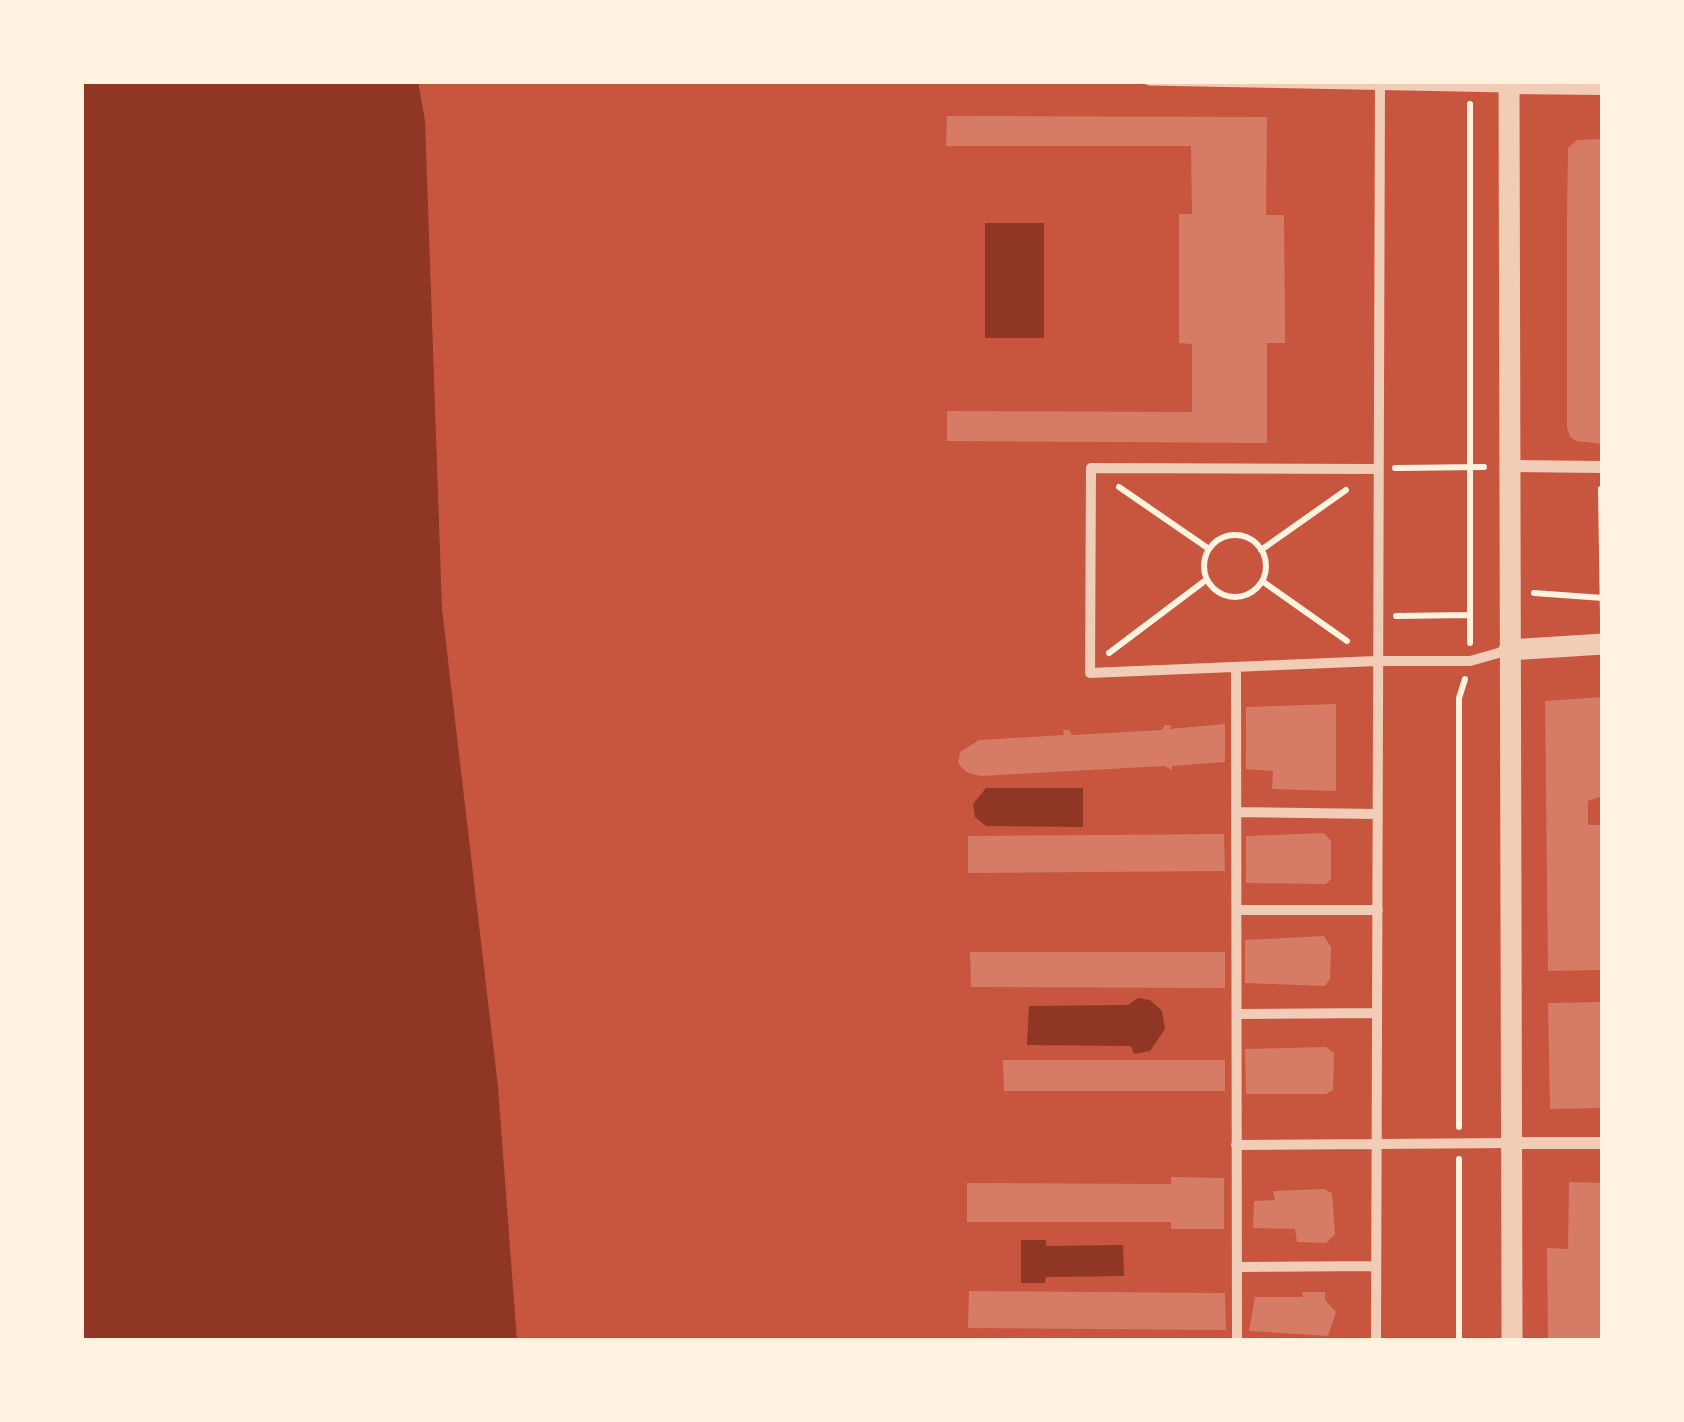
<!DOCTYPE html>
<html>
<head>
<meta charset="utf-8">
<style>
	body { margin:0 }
	#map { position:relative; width:1684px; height:1422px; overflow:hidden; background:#c8553d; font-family:"Fira Sans",sans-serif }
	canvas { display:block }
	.frame { position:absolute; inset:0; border:84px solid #fff3e0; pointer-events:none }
</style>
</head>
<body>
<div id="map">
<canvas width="1684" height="1422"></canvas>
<div class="frame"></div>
</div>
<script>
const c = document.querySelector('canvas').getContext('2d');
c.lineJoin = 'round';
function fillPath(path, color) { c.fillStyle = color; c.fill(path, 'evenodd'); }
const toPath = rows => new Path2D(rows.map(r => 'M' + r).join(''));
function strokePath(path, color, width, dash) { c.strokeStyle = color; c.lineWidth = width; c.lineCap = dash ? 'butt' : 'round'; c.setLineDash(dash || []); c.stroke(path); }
fillPath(toPath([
	[81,81,418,81,425,121,442,609,498,1087,517,1341,81,1341],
	[985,223,1044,223,1044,338,985,338],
	[986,788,1083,788,1083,827,986,826,975,817,973,804],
	[1138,998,1150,1000,1162,1011,1165,1029,1150,1051,1134,1054,1131,1046,1027,1045,1029,1006,1128,1005],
	[1021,1240,1046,1240,1046,1246,1123,1245,1124,1276,1046,1277,1045,1283,1021,1283]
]), '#8f3625');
fillPath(toPath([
	[947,116,1267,117,1266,215,1284,215,1285,323,1285,343,1267,343,1267,443,947,441,947,411,1192,412,1192,344,1179,343,1179,214,1192,214,1191,146,946,146],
	[1603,139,1603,444,1576,441,1570,437,1567,427,1567,220,1568,148,1577,140],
	[1603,697,1603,796,1588,801,1588,825,1603,825,1603,970,1548,971,1545,701],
	[1336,704,1336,791,1272,789,1273,771,1246,769,1246,707],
	[1225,724,1225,762,1172,766,1172,770,1164,766,980,776,966,772,958,763,960,752,979,740,1064,735,1063,730,1069,730,1072,735,1162,730,1165,725,1171,725,1170,729],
	[1324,833,1331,841,1331,879,1326,884,1246,883,1246,836],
	[1224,834,1225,871,968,873,968,836],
	[1324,936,1331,947,1330,979,1325,986,1245,983,1245,940],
	[970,952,1225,952,1225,988,971,987],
	[1603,1002,1603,1108,1550,1109,1548,1003],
	[1326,1047,1334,1053,1333,1090,1326,1094,1246,1094,1245,1049],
	[1003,1060,1225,1060,1225,1091,1004,1091],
	[1171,1177,1224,1178,1224,1229,1171,1229,1171,1222,967,1222,967,1183,1171,1184],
	[1569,1182,1603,1183,1603,1341,1548,1341,1547,1248,1568,1249],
	[1324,1189,1332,1193,1335,1234,1326,1243,1297,1242,1295,1229,1253,1228,1254,1201,1275,1200,1273,1191],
	[969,1291,1225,1293,1226,1330,968,1328],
	[1302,1292,1325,1292,1325,1300,1336,1312,1328,1336,1249,1331,1255,1297,1303,1297]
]), '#d67c66');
strokePath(toPath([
	[1470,104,1470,643],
	[1395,468,1484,467],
	[1119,487,1209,549],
	[1601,489,1603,619],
	'1204 566a31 31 0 1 1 62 0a31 31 0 1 1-62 0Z',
	[1261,550,1346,490],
	[1262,581,1347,641],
	[1534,593,1603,598],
	[1396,616,1470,615],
	[1109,653,1206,580],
	[1459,1127,1459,698,1465,679],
	[1459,1159,1459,1341]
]), '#fff3e0', 6);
strokePath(toPath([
	[1149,81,1509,88]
]), '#f1ccb7', 9);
strokePath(toPath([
	[1376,469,1091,468,1090,673,1376,661,1470,661,1509,650],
	[1236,667,1237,1341],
	[1236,812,1376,814],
	[1238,910,1378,910],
	[1239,1014,1376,1013],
	[1236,1145,1512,1143],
	[1237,1267,1376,1266],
	[1376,1341,1380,81]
]), '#f1ccb7', 10);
strokePath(toPath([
	[1509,88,1603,89],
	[1511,466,1603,467],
	[1512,1143,1603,1143]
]), '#f1ccb7', 12);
strokePath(toPath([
	[1509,81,1512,1341],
	[1509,650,1603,644]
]), '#f1ccb7', 21);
</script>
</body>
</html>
